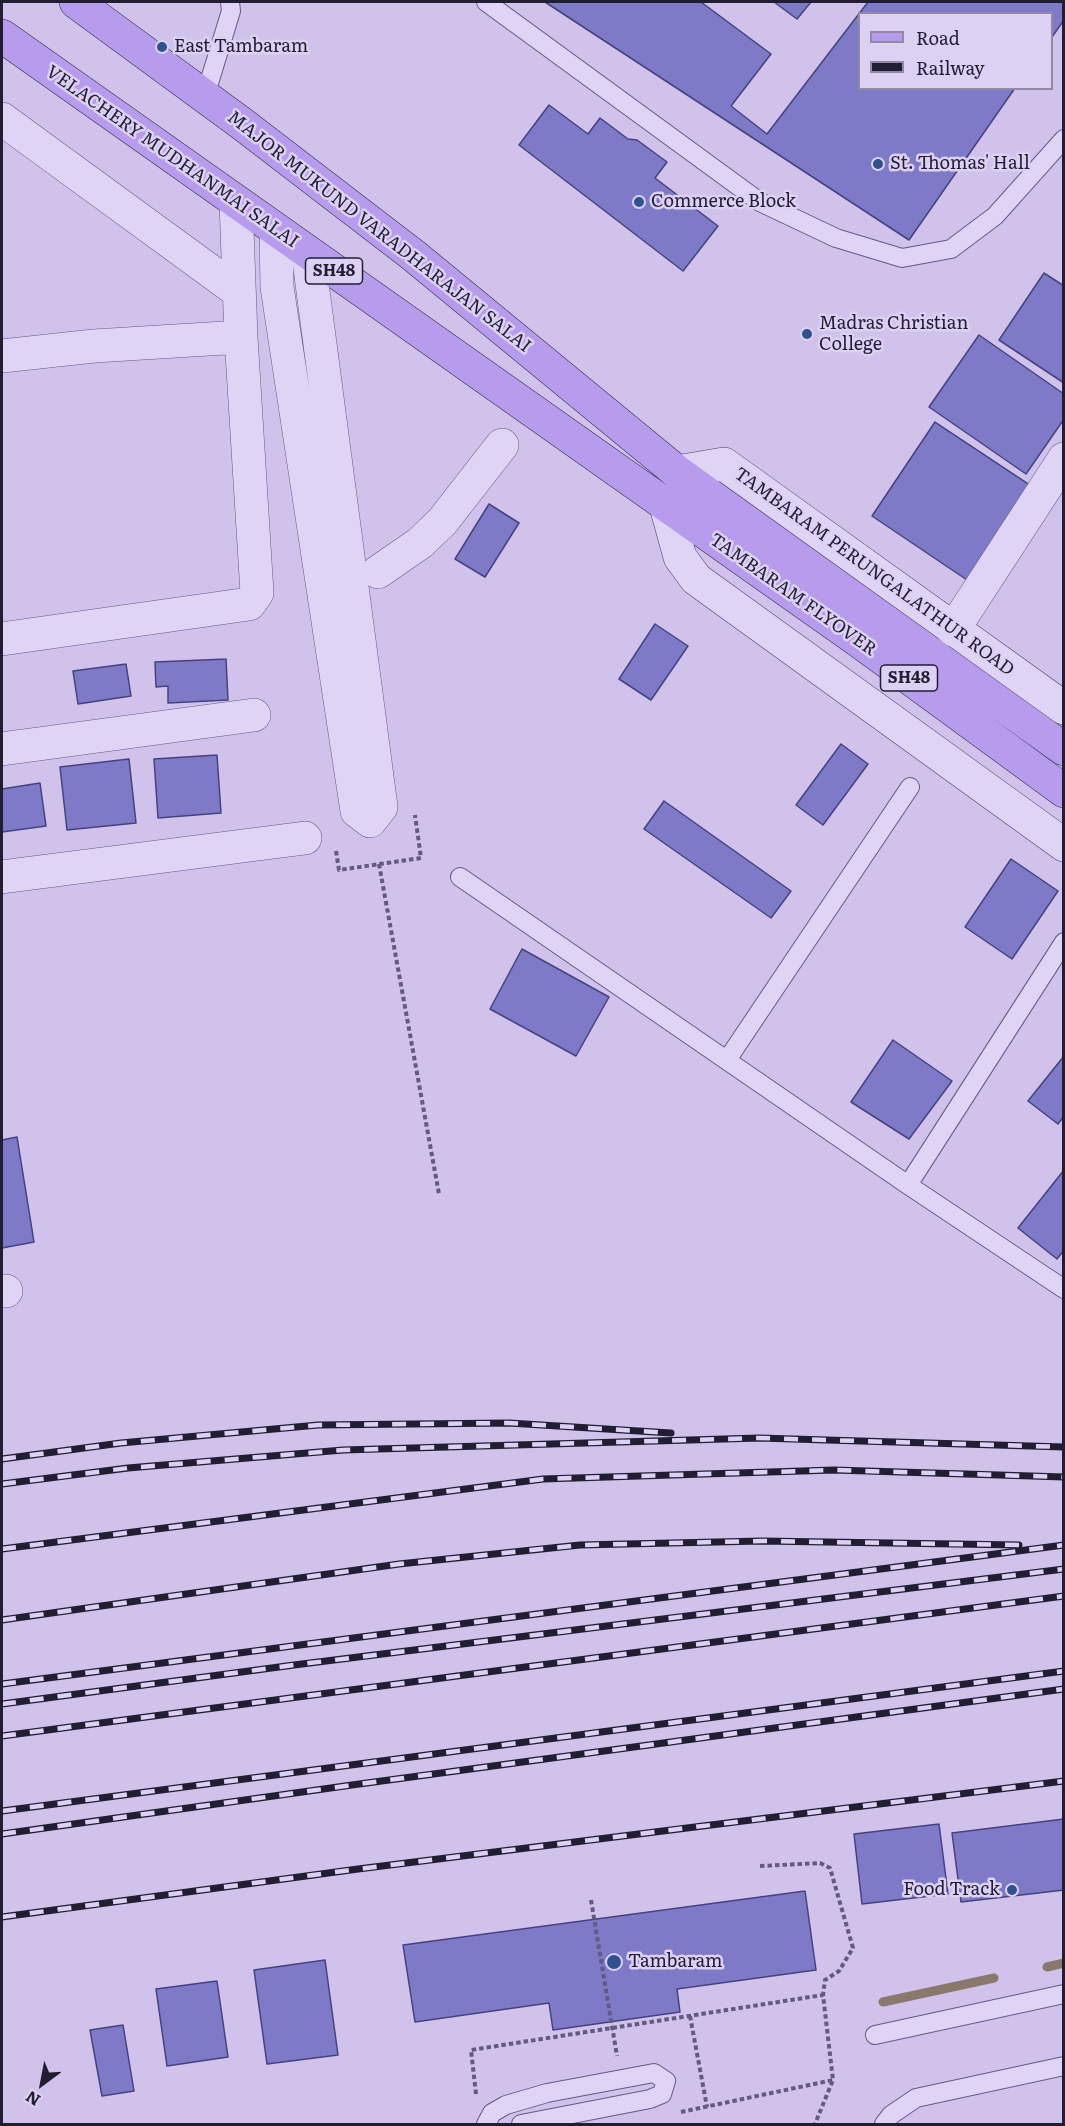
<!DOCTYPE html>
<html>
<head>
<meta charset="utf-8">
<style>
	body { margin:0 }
	#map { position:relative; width:1065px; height:2126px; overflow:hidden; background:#d0c2eb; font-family:Literata,serif }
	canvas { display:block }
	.frame { position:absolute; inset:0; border:3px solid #211e34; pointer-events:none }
	.legend { position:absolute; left:858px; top:12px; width:195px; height:78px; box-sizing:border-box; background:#ddd1f3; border:2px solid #9289a7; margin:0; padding:8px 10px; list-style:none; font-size:18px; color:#211e34 }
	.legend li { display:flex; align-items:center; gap:12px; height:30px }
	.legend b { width:30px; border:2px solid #9289a7 }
	.north { position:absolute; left:12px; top:2054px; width:60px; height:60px; -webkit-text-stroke:4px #ddd1f3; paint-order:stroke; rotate:212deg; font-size:16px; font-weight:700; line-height:24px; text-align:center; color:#211e34 }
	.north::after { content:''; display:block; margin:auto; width:21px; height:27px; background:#211e34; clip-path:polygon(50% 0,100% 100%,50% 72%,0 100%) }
</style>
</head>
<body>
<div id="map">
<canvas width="1065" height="2126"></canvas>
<div class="frame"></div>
<ul class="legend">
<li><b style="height:8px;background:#b79bec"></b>Road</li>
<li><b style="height:8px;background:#211e34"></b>Railway</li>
</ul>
<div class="north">N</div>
</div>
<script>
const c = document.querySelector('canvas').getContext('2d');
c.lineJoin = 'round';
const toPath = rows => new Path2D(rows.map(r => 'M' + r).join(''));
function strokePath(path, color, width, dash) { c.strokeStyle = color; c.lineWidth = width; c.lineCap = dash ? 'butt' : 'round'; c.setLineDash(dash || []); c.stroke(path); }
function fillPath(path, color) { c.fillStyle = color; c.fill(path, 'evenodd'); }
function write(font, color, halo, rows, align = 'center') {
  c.font = font + ' Literata,serif'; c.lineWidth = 5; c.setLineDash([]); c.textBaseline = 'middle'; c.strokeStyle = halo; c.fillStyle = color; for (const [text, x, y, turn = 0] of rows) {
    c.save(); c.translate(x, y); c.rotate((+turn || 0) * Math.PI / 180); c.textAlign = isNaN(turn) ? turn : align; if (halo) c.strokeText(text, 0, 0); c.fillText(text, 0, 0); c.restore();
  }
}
strokePath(toPath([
	[1047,1967,1064,1963],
	[883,2002,994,1978]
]), '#8b786c', 9);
const building = toPath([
	[545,2,1064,2,1064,20,1052,37,1052,14,860,14,860,88,1015,88,909,240,545,2],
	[701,2,774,2,797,19,811,2,868,2,767,134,731,106,771,54,701,2],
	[549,105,588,134,600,118,628,139,637,140,667,162,655,178,718,226,683,271,519,145,549,105],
	[1044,273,1064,286,1064,383,999,340,1044,273],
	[979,335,1064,394,1064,419,1026,474,929,407,979,335],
	[935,422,1036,489,973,584,872,516,935,422],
	[489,504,519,523,485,577,455,559,489,504],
	[655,624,688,646,651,700,619,679,655,624],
	[226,659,228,700,168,703,168,686,156,687,155,662,226,659],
	[126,664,131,696,78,704,73,671,126,664],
	[841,744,868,764,823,825,796,805,841,744],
	[217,755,221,813,158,818,154,759,217,755],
	[129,759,136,823,67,830,60,767,129,759],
	[40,783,46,826,2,832,2,789,40,783],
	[664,801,791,891,771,918,644,829,664,801],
	[1011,859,1058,891,1012,959,965,927,1011,859],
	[522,949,609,997,576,1056,490,1009,522,949],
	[893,1040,952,1081,909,1139,851,1102,893,1040],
	[1064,1056,1064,1116,1058,1124,1028,1101,1064,1056],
	[17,1137,34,1242,2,1248,2,1140,17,1137],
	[1064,1170,1064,1250,1057,1259,1018,1228,1064,1170],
	[1064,1819,1064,1890,961,1902,952,1833,1064,1819],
	[939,1824,948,1894,862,1904,854,1834,939,1824],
	[805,1891,816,1970,677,1989,680,2012,553,2030,549,2003,415,2022,403,1945,805,1891],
	[325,1960,338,2055,267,2064,254,1970,325,1960],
	[217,1981,228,2057,167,2066,156,1989,217,1981],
	[123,2025,134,2091,102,2096,90,2030,123,2025]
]);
fillPath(building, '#7f7ac7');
strokePath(building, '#454281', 1.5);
const lane = toPath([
	[486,2,760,202,836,238,902,258,951,249,995,216,1064,139],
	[205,96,231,11,230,2],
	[460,877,908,1185,1064,942],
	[727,1060,910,787],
	[908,1185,1064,1289],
	[875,2035,1064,1994],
	[486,2124,492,2113,506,2105,547,2093,654,2073,666,2081,662,2094,650,2099,521,2124],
	[884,2124,891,2115,916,2098,1064,2066]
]);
const street = toPath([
	[2,119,239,292],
	[276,230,277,287,357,811,370,821,381,807,308,253],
	[2,356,94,346,241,337],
	[378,572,420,543,442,522,502,445],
	[953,630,1064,459],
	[2,639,249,604,257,593,241,337,236,202],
	[2,749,254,715],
	[2,877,305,838],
	[2,1291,6,1291]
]);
const secondary = toPath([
	[677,472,724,464,1064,708],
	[666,506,680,557,696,579,1064,845]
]);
const primary = toPath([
	[76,2,241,123,413,255,677,472,1064,749],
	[2,36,859,641,1064,791]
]);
strokePath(lane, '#625a83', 20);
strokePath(street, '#625a83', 34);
strokePath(secondary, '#443e65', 34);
strokePath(primary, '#332e51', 34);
strokePath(toPath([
	[336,851,339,870,421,858,415,815],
	[379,864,439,1194],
	[760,1866,820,1863,830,1868,853,1948,839,1971,825,1980,823,1995,833,2080,815,2124],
	[591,1900,617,2056],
	[690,2016,707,2107],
	[476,2094,471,2050,823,1995],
	[681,2112,833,2080]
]), '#625a83', 4, [4.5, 3]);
strokePath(lane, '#e0d4f6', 18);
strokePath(street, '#e0d4f6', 33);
strokePath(secondary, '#e0d4f6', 33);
strokePath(primary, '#b79bec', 33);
const rail = toPath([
	[2,1459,121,1443,318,1425,509,1423,671,1433],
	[2,1484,128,1468,343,1450,759,1438,1064,1447],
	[2,1549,543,1479,834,1470,1064,1477],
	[2,1620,399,1564,580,1545,762,1541,1019,1545],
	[2,1684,1064,1545],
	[2,1704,294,1665,1064,1569],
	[2,1736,1064,1596],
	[2,1811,1064,1671],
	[2,1834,352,1785,1064,1689],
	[2,1917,358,1869,1064,1781]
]);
strokePath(rail, '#211e34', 7);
strokePath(rail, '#ddd1f3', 4.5, [14]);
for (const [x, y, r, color] of [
	[162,47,6,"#2e518f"],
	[878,164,6,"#2e518f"],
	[639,202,6,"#2e518f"],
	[807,334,6,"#2e518f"],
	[1012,1890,6,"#2e518f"],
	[614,1962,8,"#2e518f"]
]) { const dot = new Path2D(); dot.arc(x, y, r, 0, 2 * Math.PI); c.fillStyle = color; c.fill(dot); strokePath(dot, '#ddd1f3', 2); }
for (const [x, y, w] of [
	[334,271,57],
	[909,678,57]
]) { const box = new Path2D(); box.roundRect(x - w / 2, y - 13, w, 26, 4.5); c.fillStyle = '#ddd1f3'; c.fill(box); strokePath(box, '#211e34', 1.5); }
write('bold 16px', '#211e34', null, [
	["SH48",334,271],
	["SH48",909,678]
]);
write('18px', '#211e34', '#ddd1f3', [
	["East Tambaram",174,47],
	["St. Thomas' Hall",890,164],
	["Commerce Block",651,202],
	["Madras Christian",819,324],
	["College",819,345],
	["Food Track",1000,1890,"right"],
	["Tambaram",628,1962]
], 'left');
write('18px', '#211e34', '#ddd1f3', [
	["VELACHERY MUDHANMAI SALAI",172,157,35],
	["MAJOR MUKUND VARADHARAJAN SALAI",379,232,38],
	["TAMBARAM PERUNGALATHUR ROAD",874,572,36],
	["TAMBARAM FLYOVER",793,595,35]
]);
</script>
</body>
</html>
